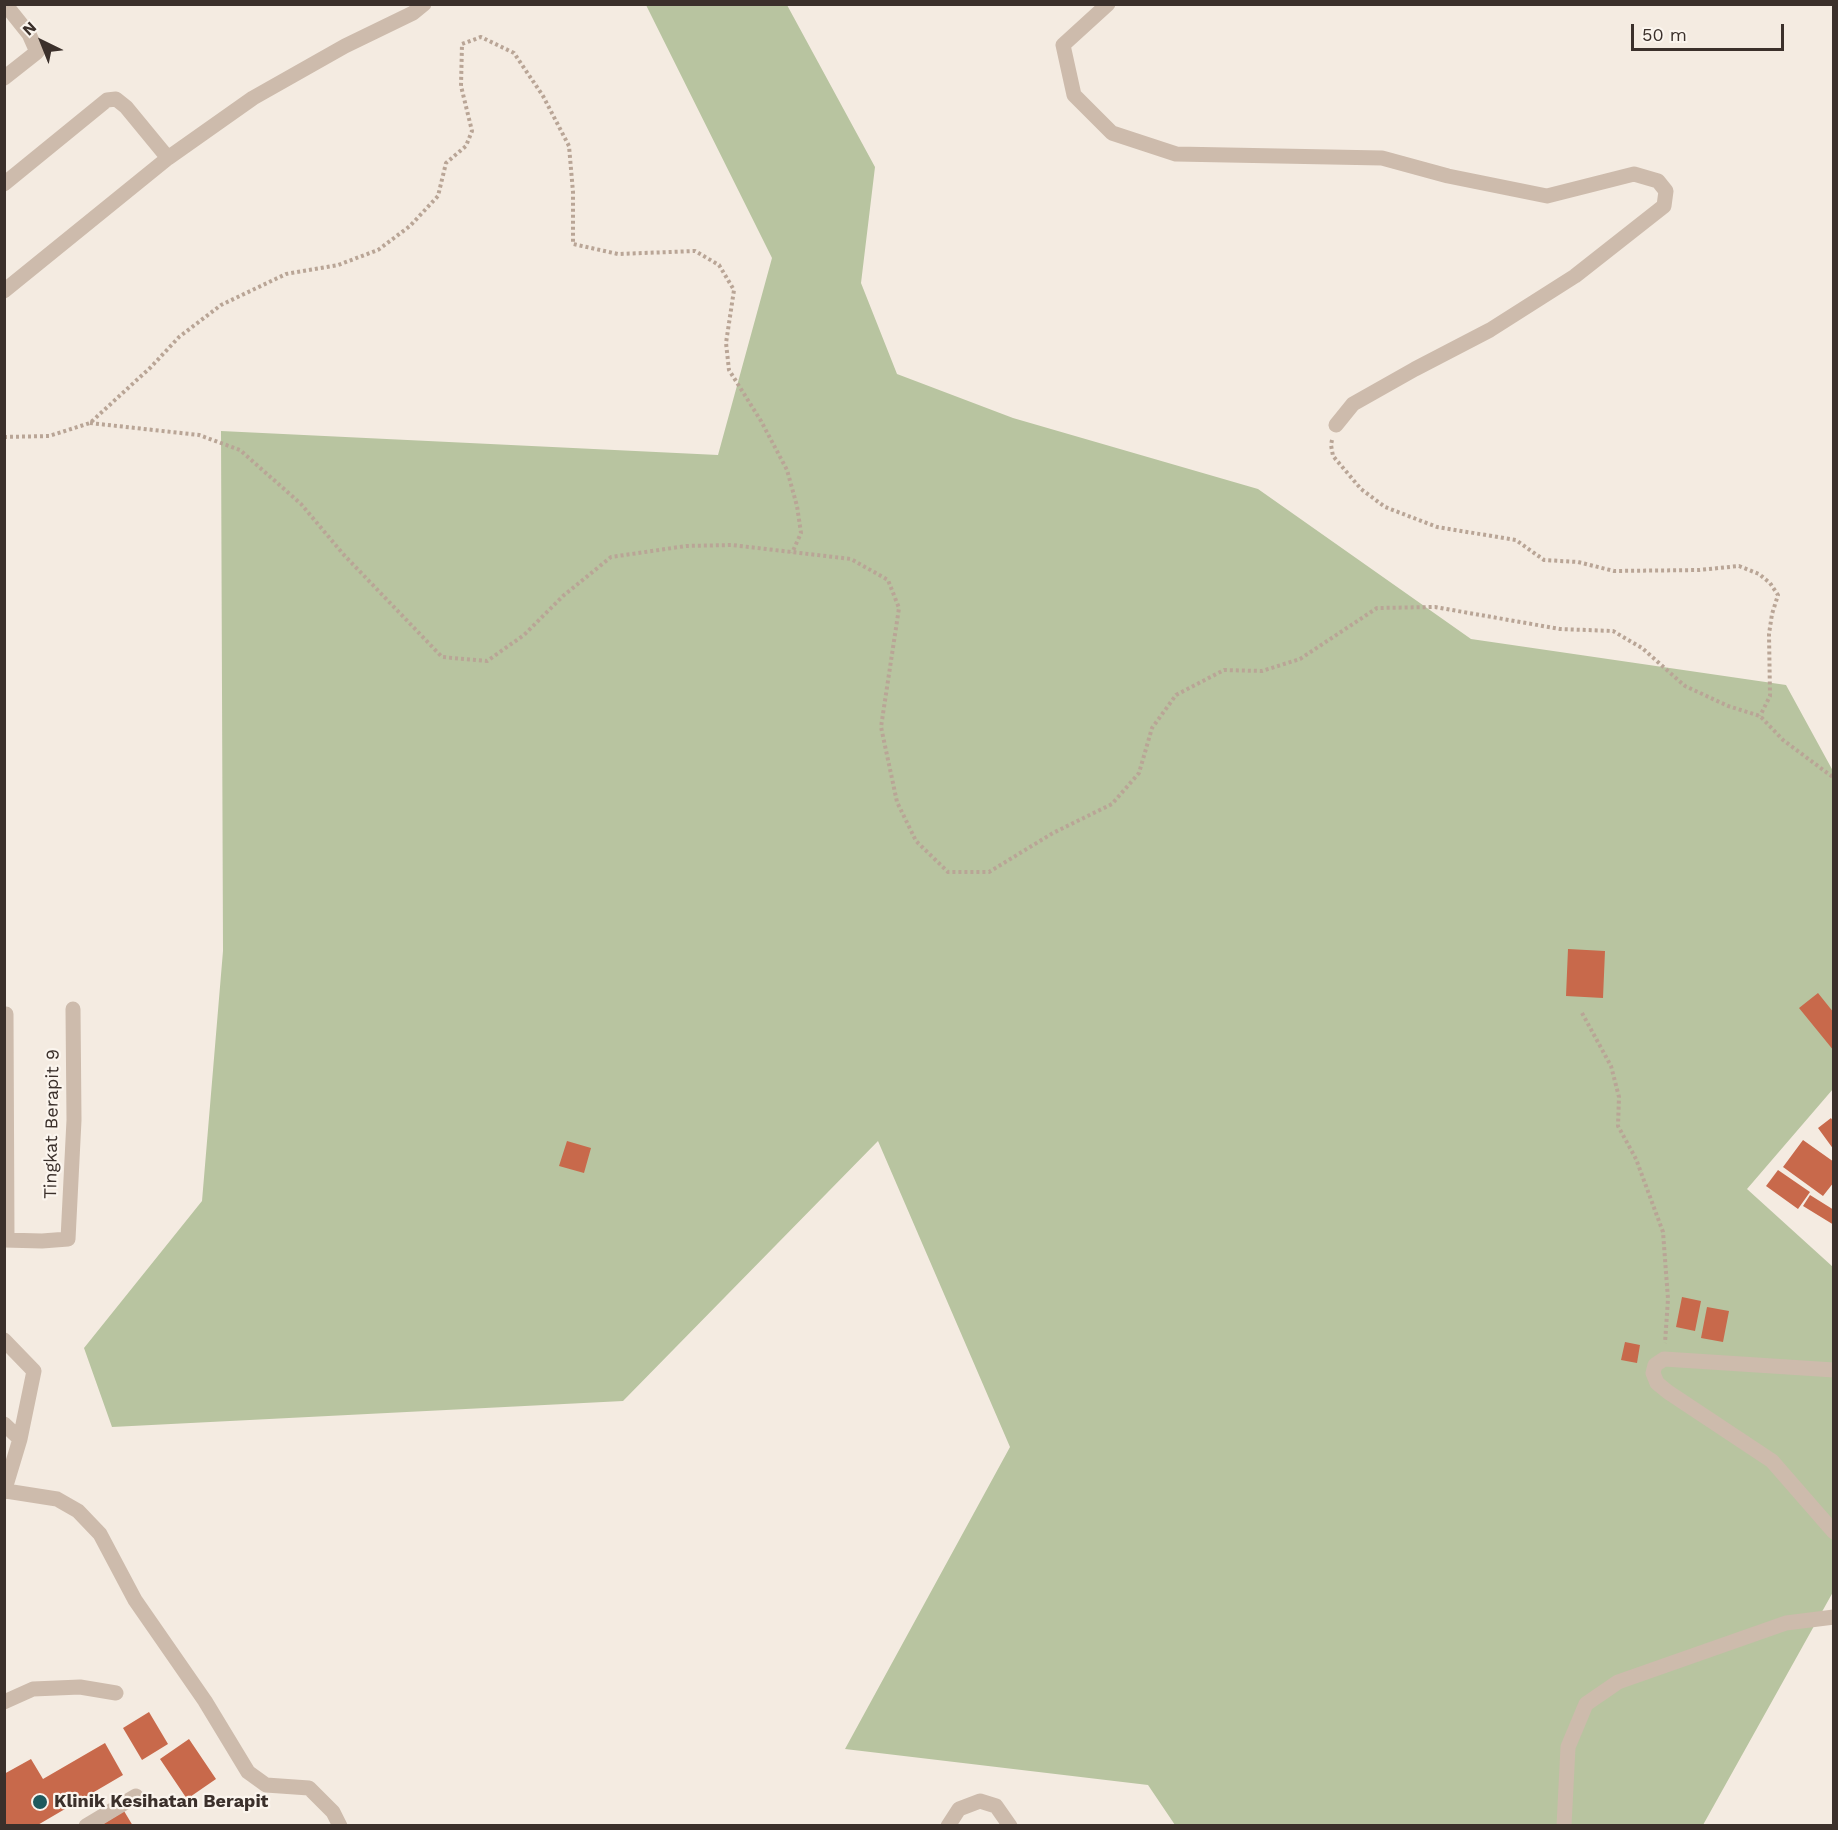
<!DOCTYPE html>
<html>
<head>
<meta charset="utf-8">
<style>
	body { margin:0 }
	#map { position:relative; width:1838px; height:1830px; overflow:hidden; background:#f4ebe1; font-family:"Work Sans",sans-serif }
	canvas { display:block }
	.frame { position:absolute; inset:0; border:6px solid #3b302b; pointer-events:none }
	.north { position:absolute; left:12px; top:12px; width:60px; height:60px; -webkit-text-stroke:4px #fbf5ee; paint-order:stroke; rotate:317deg; font-size:16px; font-weight:700; line-height:24px; text-align:center; color:#3b302b }
	.north::after { content:''; display:block; margin:auto; width:21px; height:27px; background:#3b302b; clip-path:polygon(50% 0,100% 100%,50% 72%,0 100%) }
	.scale { position:absolute; left:1631px; top:24px; width:153px; height:27px; box-sizing:border-box; border:3px solid #3b302b; border-top:0; padding-left:8px; font-size:18px; line-height:21px; white-space:nowrap; color:#3b302b; -webkit-text-stroke:4px #fbf5ee; paint-order:stroke }
</style>
</head>
<body>
<div id="map">
<canvas width="1838" height="1830"></canvas>
<div class="frame"></div>
<div class="north">N</div>
<div class="scale">50 m</div>
</div>
<script>
const c = document.querySelector('canvas').getContext('2d');
c.lineJoin = 'round';
function fillPath(path, color) { c.fillStyle = color; c.fill(path, 'evenodd'); }
const toPath = rows => new Path2D(rows.map(r => 'M' + r).join(''));
function strokePath(path, color, width, dash) { c.strokeStyle = color; c.lineWidth = width; c.lineCap = dash ? 'butt' : 'round'; c.setLineDash(dash || []); c.stroke(path); }
function write(font, color, halo, rows, align = 'center') {
  c.font = font + ' "Work Sans",sans-serif'; c.lineWidth = 4.5; c.setLineDash([]); c.textBaseline = 'middle'; c.strokeStyle = halo; c.fillStyle = color; for (const [text, x, y, turn = 0] of rows) {
    c.save(); c.translate(x, y); c.rotate((+turn || 0) * Math.PI / 180); c.textAlign = isNaN(turn) ? turn : align; if (halo) c.strokeText(text, 0, 0); c.fillText(text, 0, 0); c.restore();
  }
}
fillPath(toPath([
	[646,5,787,5,875,167,861,283,897,374,1013,418,1258,489,1471,639,1786,685,1833,771,1833,1089,1747,1189,1833,1267,1833,1592,1703,1825,1175,1825,1148,1785,845,1749,1010,1447,878,1141,623,1401,112,1427,84,1348,202,1201,223,951,221,431,718,455,772,258]
]), '#b8c4a0');
fillPath(toPath([
	[1568,949,1605,951,1603,998,1566,996],
	[1818,993,1834,1013,1834,1051,1799,1008],
	[1831,1118,1834,1123,1834,1150,1818,1128],
	[1803,1140,1834,1162,1834,1182,1823,1196,1783,1167],
	[567,1141,591,1148,584,1173,559,1166],
	[1778,1170,1810,1192,1798,1209,1766,1186],
	[1810,1195,1834,1210,1834,1225,1803,1206],
	[1682,1297,1701,1301,1695,1331,1676,1327],
	[1707,1307,1729,1311,1723,1342,1701,1338],
	[1625,1342,1640,1345,1637,1363,1621,1360],
	[149,1712,168,1744,142,1760,123,1728],
	[189,1739,216,1779,187,1799,160,1759],
	[105,1743,123,1775,36,1826,4,1826,4,1774,31,1759,43,1779],
	[124,1811,133,1826,100,1826]
]), '#c8694b');
strokePath(toPath([
	[90,423,199,435,240,450,301,504,344,555,442,657,487,661,524,635,563,596,611,557,686,546,732,545,851,559,888,580,899,608,881,727,897,802,916,841,948,872,989,872,1053,833,1112,804,1139,773,1152,728,1176,695,1224,670,1262,671,1300,659,1377,608,1435,607,1560,629,1613,631,1642,648,1685,686,1728,706,1760,716,1783,740,1834,778],
	[4,437,49,436,90,423,151,367,179,337,221,305,286,274,338,265,378,250,410,226,438,196,446,163,466,146,472,131,461,86,462,44,481,37,514,53,543,96,569,146,573,192,573,244,618,254,695,251,719,265,734,290,726,343,729,370,761,421,787,470,797,506,801,533,792,553],
	[1332,440,1331,445,1333,456,1361,489,1385,507,1437,527,1516,540,1544,560,1578,562,1614,571,1699,570,1739,566,1759,574,1770,583,1778,595,1772,614,1769,634,1770,696,1760,716],
	[1582,1013,1611,1066,1619,1097,1618,1126,1636,1159,1663,1232,1668,1299,1665,1343]
]), '#b9a596', 4, [3, 3]);
strokePath(toPath([
	[1108,4,1063,45,1074,95,1112,133,1176,154,1382,158,1448,176,1547,196,1634,174,1658,181,1666,191,1664,206,1575,276,1490,330,1415,369,1353,404,1336,425],
	[4,78,37,52,29,34,5,4],
	[4,184,107,100,116,99,126,107,168,158],
	[4,291,168,158,253,98,345,46,413,13,424,4],
	[4,1014,6,1014,7,1240],
	[4,1240,42,1241,68,1239,74,1120,73,1009],
	[4,1340,34,1371,20,1439,4,1492],
	[1834,1370,1664,1359,1655,1365,1653,1373,1657,1383,1668,1392,1772,1461,1834,1532],
	[4,1424,20,1439],
	[6,1491,57,1499,78,1511,100,1534,135,1600,205,1701,248,1772,266,1785,309,1788,333,1812,340,1826],
	[4,1702,33,1689,80,1687,116,1693],
	[86,1826,136,1796],
	[948,1826,959,1809,980,1801,996,1806,1010,1826],
	[1564,1826,1568,1747,1586,1704,1618,1682,1786,1623,1834,1617]
]), '#cdbbac', 15);
for (const [x, y, r, color] of [
	[40,1802,8,"#1f5a5e"]
]) { const dot = new Path2D(); dot.arc(x, y, r, 0, 2 * Math.PI); c.fillStyle = color; c.fill(dot); strokePath(dot, '#fbf5ee', 2); }
write('18px', '#3b302b', '#fbf5ee', [
	["Tingkat Berapit 9",52,1124,-89]
]);
write('bold 18px', '#3b302b', '#fbf5ee', [
	["Klinik Kesihatan Berapit",54,1802]
], 'left');
</script>
</body>
</html>
